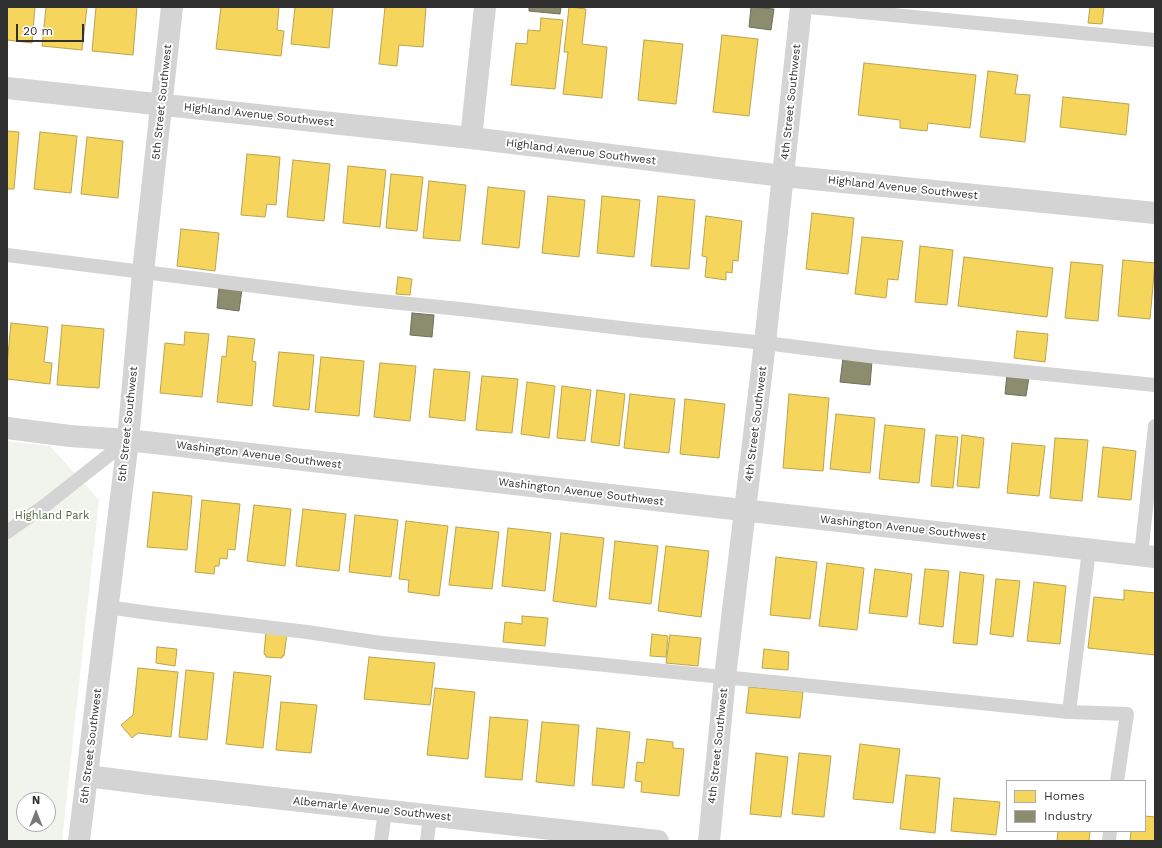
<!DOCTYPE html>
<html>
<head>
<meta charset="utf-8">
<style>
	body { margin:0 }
	#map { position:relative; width:1162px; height:848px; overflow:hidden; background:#fff; font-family:"Work Sans",sans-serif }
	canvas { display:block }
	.frame { position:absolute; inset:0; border:8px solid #303030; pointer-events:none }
	.legend { position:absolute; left:1006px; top:780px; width:140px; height:52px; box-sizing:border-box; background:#fff; border:1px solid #acacac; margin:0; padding:5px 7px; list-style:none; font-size:12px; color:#303030 }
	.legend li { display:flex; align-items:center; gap:8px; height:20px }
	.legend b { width:20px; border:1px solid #acacac }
	.north { position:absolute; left:16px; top:792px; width:40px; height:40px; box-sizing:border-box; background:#fff; border:1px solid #acacac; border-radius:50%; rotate:0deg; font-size:11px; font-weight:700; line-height:16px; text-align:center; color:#303030 }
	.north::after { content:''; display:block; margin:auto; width:14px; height:18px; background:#787878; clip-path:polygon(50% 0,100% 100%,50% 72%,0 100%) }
	.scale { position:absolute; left:16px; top:24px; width:68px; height:18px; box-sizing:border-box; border:2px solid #303030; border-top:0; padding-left:5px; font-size:12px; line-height:14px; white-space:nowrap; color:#303030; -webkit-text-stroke:3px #fff; paint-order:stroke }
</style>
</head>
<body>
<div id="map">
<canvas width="1162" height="848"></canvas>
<div class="frame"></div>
<ul class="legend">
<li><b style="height:11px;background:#f6d55c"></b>Homes</li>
<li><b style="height:11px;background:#8c8c6e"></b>Industry</li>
</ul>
<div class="north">N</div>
<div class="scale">20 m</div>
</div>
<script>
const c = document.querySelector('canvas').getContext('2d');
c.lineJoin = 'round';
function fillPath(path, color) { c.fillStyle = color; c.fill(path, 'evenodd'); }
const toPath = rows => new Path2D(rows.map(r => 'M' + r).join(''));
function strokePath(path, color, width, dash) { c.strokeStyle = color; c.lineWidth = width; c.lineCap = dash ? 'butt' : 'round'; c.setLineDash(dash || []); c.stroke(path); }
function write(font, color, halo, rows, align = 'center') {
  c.font = font + ' "Work Sans",sans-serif'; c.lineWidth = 4; c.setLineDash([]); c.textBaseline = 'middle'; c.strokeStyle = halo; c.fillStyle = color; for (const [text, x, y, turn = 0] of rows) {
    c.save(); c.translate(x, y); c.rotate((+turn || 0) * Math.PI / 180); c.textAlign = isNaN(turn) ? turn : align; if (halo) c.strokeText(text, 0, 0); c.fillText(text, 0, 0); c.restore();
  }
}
fillPath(toPath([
	[7,441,50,446,99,500,62,841,7,841],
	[24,800,48,800,48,824,24,824]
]), '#f1f4ed');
const homes = toPath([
	[7,7,35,7,32,43,7,40,7,7],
	[46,7,87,7,82,50,42,46,46,7],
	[96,7,137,7,133,55,92,51,96,7],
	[221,7,279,7,277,30,284,31,281,56,216,49,221,7],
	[295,7,333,7,329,48,291,44,295,7],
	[385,7,426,7,423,47,399,45,397,66,379,64,385,7],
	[569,7,586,9,582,44,607,47,602,98,563,94,568,52,564,52,569,7],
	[1090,7,1104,7,1102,24,1088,23,1090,7],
	[541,18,563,20,555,89,511,85,516,43,527,44,528,30,540,31,541,18],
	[722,35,758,39,749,116,713,112,722,35],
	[644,40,683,44,676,104,638,100,644,40],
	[864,63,976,75,970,128,928,123,927,131,900,128,900,120,858,115,864,63],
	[988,71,1018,75,1015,94,1030,95,1025,142,980,137,988,71],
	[1063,97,1129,104,1126,135,1060,127,1063,97],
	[7,131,19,132,14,189,7,189,7,131],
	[40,132,77,136,71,193,34,189,40,132],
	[87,137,123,141,118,198,81,194,87,137],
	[247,154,280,157,276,205,267,204,265,217,241,215,247,154],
	[293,160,330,164,324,221,287,217,293,160],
	[348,166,386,170,380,227,343,223,348,166],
	[391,174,423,177,417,231,386,228,391,174],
	[429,181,466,185,460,241,423,238,429,181],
	[488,187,525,191,519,248,482,244,488,187],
	[548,196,585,200,579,257,542,253,548,196],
	[602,196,640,200,634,257,597,253,602,196],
	[658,196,695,200,689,269,651,266,658,196],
	[812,213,854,218,848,274,806,269,812,213],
	[706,216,742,221,738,261,733,260,732,273,726,272,726,280,705,277,707,257,702,256,706,216],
	[181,229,219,233,215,271,177,266,181,229],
	[862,237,903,241,898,280,888,279,886,298,855,294,862,237],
	[920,246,953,250,947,305,915,302,920,246],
	[964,257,1053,268,1047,317,958,306,964,257],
	[1123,260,1155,263,1150,319,1118,316,1123,260],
	[1071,262,1103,265,1098,321,1065,318,1071,262],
	[398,277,412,279,410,295,396,294,398,277],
	[11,323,48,327,44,362,52,363,50,384,7,379,7,365,11,323],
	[62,325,104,329,99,388,57,385,62,325],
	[1017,331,1048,334,1045,362,1014,358,1017,331],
	[185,332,209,334,202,397,160,393,165,343,184,345,185,332],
	[228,336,255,339,252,361,256,362,252,406,217,402,222,356,226,357,228,336],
	[279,352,314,355,309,410,273,406,279,352],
	[321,357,364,361,359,416,315,412,321,357],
	[380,363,416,366,410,421,374,417,380,363],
	[434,369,470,372,465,421,429,417,434,369],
	[482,376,518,379,512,433,476,430,482,376],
	[527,382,555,386,549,438,521,434,527,382],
	[562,386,591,390,585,441,557,438,562,386],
	[597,390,625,394,619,446,591,442,597,390],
	[630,394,675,399,669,453,624,448,630,394],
	[789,394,829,398,823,471,783,468,789,394],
	[685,399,725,404,719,458,680,454,685,399],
	[836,414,875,418,870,473,830,469,836,414],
	[885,425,925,429,919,483,879,479,885,425],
	[936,435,958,437,953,488,931,486,936,435],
	[962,435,984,438,979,488,957,486,962,435],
	[1055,438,1088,440,1082,501,1050,498,1055,438],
	[1012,443,1045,446,1039,496,1007,493,1012,443],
	[1103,447,1136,451,1131,500,1098,497,1103,447],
	[153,492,192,496,187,550,147,547,153,492],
	[202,500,240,504,235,550,228,549,227,559,220,558,219,566,215,566,214,574,195,572,202,500],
	[254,505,291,509,285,566,247,561,254,505],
	[303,509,346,514,339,571,296,566,303,509],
	[355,515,398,520,391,577,349,572,355,515],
	[406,521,448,526,439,596,408,592,409,580,399,579,406,521],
	[456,527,499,532,492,589,449,585,456,527],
	[508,528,551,533,545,591,502,586,508,528],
	[561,533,604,538,596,607,553,601,561,533],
	[615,541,658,546,651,604,609,599,615,541],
	[666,546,709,551,701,617,658,611,666,546],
	[776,557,817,562,810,619,770,615,776,557],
	[827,563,864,568,857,630,819,626,827,563],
	[875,569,912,574,907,617,869,613,875,569],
	[925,569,949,571,943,627,919,624,925,569],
	[960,572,984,575,977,645,953,643,960,572],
	[996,579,1020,581,1013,637,990,634,996,579],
	[1034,582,1066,586,1060,644,1027,641,1034,582],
	[1124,590,1155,593,1155,655,1088,648,1094,597,1124,600,1124,590],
	[522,616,548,618,545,646,503,642,505,622,522,624,522,616],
	[266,631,287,633,284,656,282,656,282,658,266,657,266,655,264,654,266,631],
	[652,634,668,636,666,657,650,656,652,634],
	[670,635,701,638,698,666,666,663,670,635],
	[157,647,177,649,175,666,156,663,157,647],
	[764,649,789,652,788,670,762,668,764,649],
	[369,657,435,663,430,705,364,699,369,657],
	[138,668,178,672,171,737,138,733,132,738,121,725,133,715,138,668],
	[186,670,214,673,207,740,179,737,186,670],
	[234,672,271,676,263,748,226,744,234,672],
	[749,687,803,692,800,718,746,713,749,687],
	[435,688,475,692,468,759,427,755,435,688],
	[281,702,317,705,311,753,276,750,281,702],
	[490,717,528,720,522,780,485,777,490,717],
	[542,722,579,725,574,786,536,782,542,722],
	[597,728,630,732,624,788,592,785,597,728],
	[647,739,673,742,673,748,684,749,679,796,641,792,642,782,635,781,637,762,644,763,647,739],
	[860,744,900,749,893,803,853,799,860,744],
	[756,753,788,757,781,817,750,814,756,753],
	[799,753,831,756,824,817,792,814,799,753],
	[906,775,940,778,935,833,900,829,906,775],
	[954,798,1000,802,996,835,951,831,954,798],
	[1145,816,1155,817,1155,841,1130,841,1131,831,1145,831,1145,816],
	[1058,831,1090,831,1089,841,1057,841,1058,831]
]);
fillPath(homes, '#f6d55c');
strokePath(homes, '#bba44f', 1);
const industry = toPath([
	[529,7,561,7,560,14,529,11,529,7],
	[751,7,774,9,771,30,749,27,751,7],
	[219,287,242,289,239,311,217,308,219,287],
	[412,313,434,315,432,337,410,335,412,313],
	[843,358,872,361,870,385,840,382,843,358],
	[1007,374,1029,377,1026,396,1005,394,1007,374]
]);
fillPath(industry, '#8c8c6e');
strokePath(industry, '#70705b', 1);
strokePath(toPath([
	[809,7,1155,40],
	[7,255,360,299,460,309,638,330,765,343,877,357,1155,385],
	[7,532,43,507,128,440],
	[1141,555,1155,426],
	[107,607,157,614,307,632,381,643,585,663,1069,712,1127,714,1117,781],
	[1069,712,1089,550],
	[381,841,385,811],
	[427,841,430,816],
	[1109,841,1110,831]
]), '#d4d4d4', 14);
strokePath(toPath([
	[7,88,471,138,783,176,1155,213],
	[471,138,485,7],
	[7,428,70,436,128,440,1155,557],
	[87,776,158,785,658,841],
	[79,841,128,440,143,272,172,7],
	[709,841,725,677,765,343,801,7]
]), '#d4d4d4', 22);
write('11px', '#303030', '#fff', [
	["5th Street Southwest",162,102,-84],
	["4th Street Southwest",791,102,-84],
	["Highland Avenue Southwest",259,115,6],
	["Highland Avenue Southwest",581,152,7],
	["Highland Avenue Southwest",903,188,6],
	["5th Street Southwest",128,424,-84],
	["4th Street Southwest",756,424,-83],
	["Washington Avenue Southwest",259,455,7],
	["Washington Avenue Southwest",581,492,7],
	["Washington Avenue Southwest",903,528,6],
	["5th Street Southwest",91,746,-83],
	["4th Street Southwest",718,746,-84],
	["Albemarle Avenue Southwest",372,809,6]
]);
write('11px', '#516741', '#fff', [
	["Highland Park",52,516]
]);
</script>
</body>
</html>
